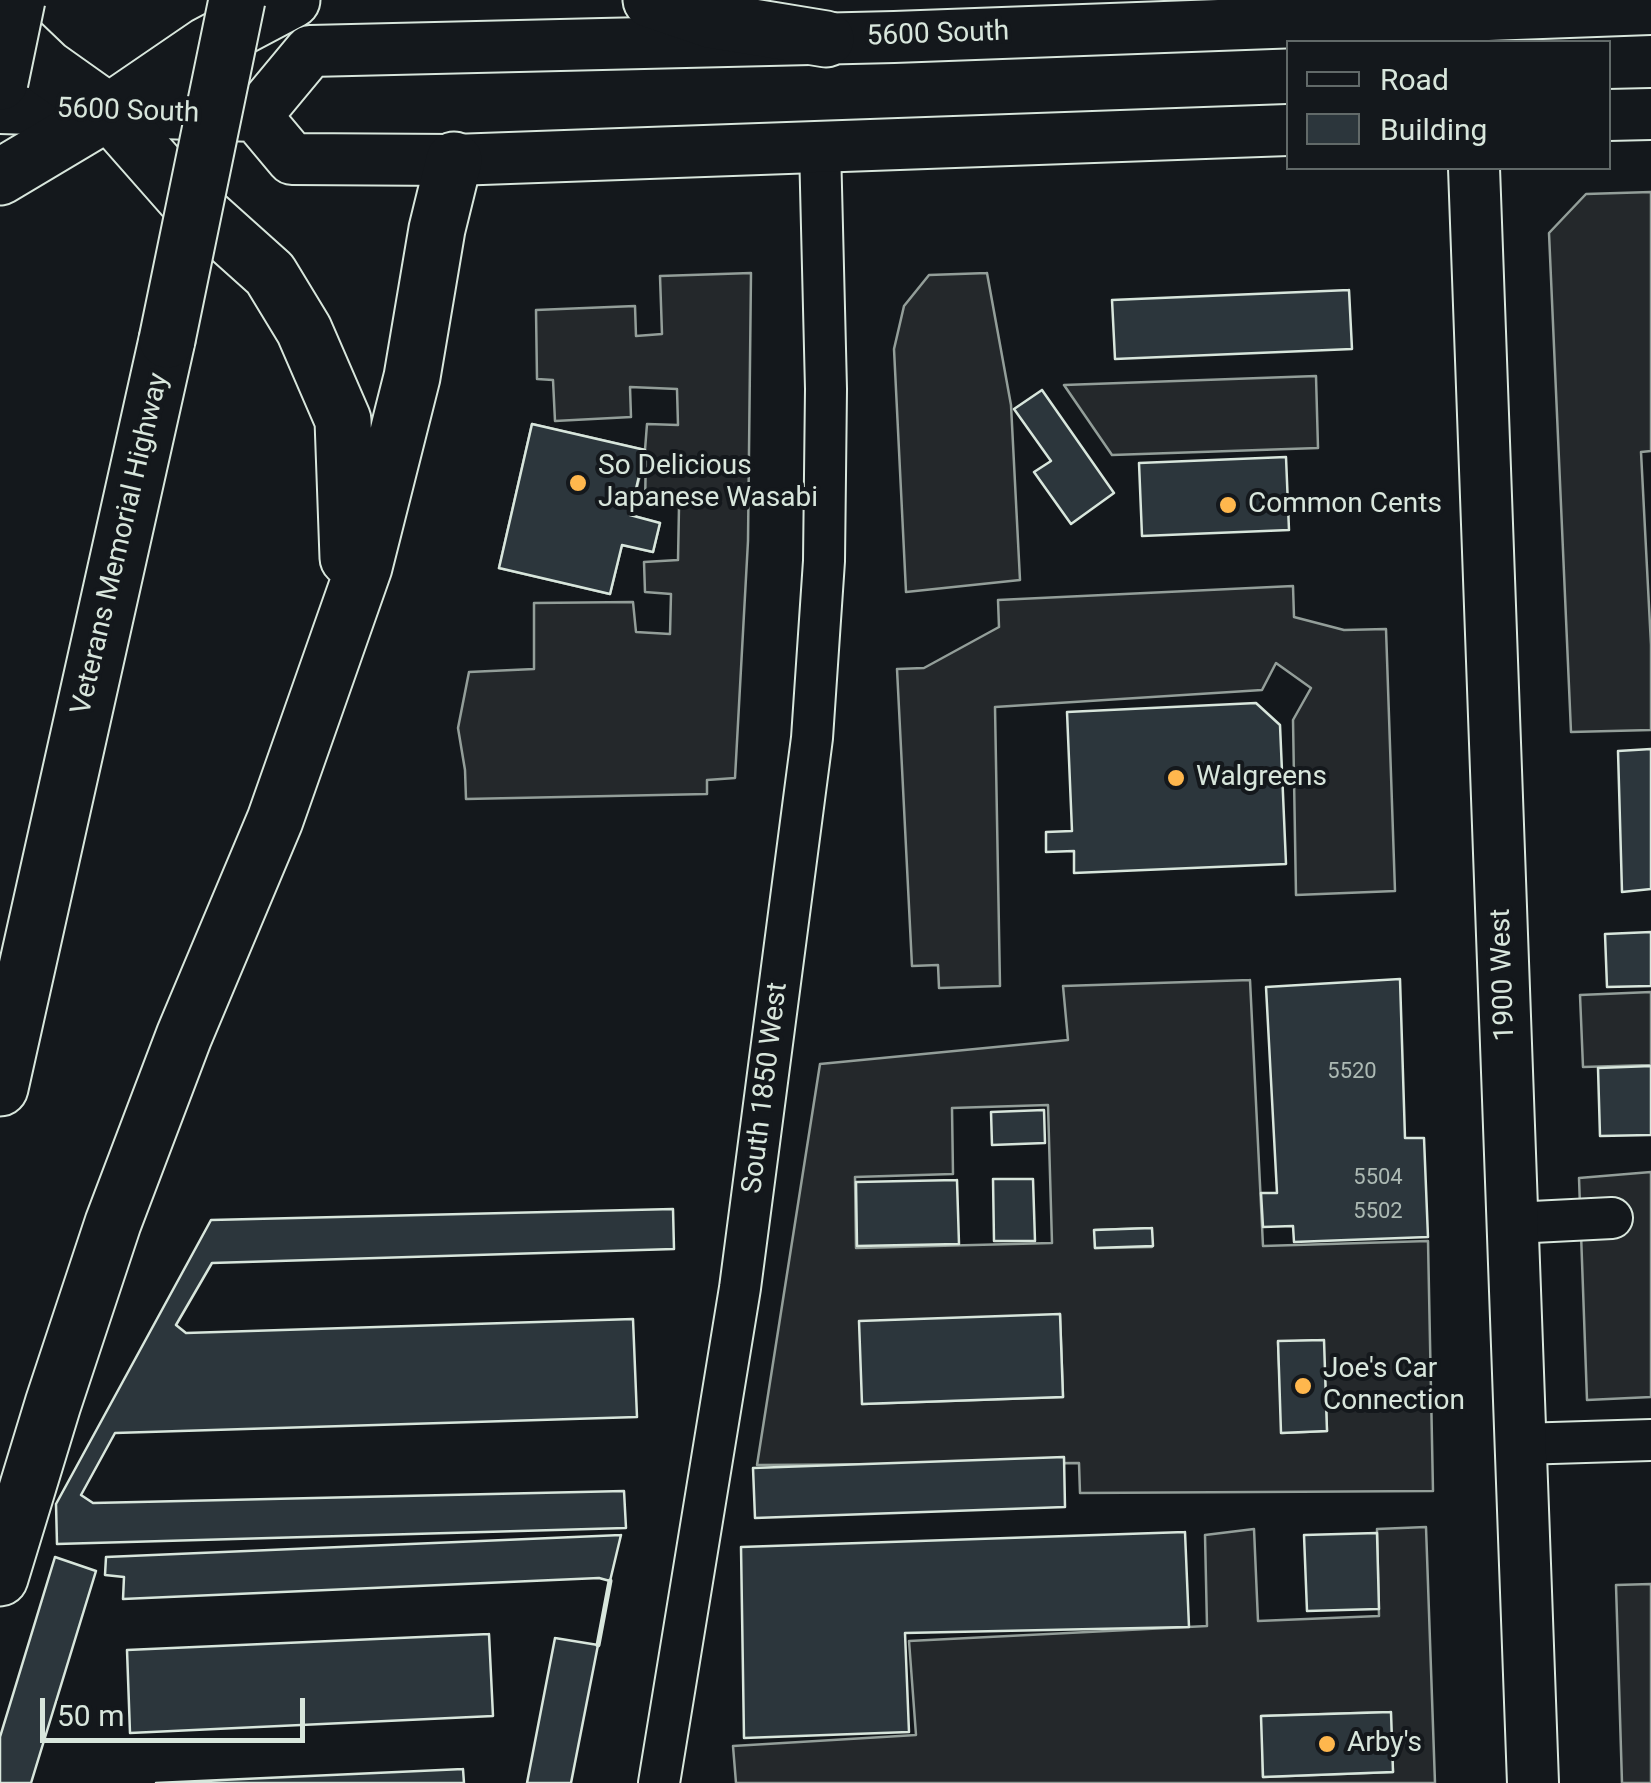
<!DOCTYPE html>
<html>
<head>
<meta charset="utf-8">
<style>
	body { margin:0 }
	#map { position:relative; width:1651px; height:1783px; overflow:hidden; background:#14181c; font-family:Roboto,sans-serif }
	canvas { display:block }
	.legend { position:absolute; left:1286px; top:40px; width:325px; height:130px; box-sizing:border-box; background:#14181c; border:2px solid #626a69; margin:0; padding:12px 18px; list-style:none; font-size:30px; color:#d8e6dc }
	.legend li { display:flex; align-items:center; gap:20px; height:50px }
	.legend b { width:50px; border:2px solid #626a69 }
	.scale { position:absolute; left:40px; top:1698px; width:265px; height:45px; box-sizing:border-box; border:5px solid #d8e6dc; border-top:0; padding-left:12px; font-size:30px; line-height:35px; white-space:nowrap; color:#d8e6dc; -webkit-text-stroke:8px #14181c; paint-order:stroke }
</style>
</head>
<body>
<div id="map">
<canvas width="1651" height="1783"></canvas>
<ul class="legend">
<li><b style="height:12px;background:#14181c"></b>Road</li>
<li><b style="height:28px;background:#2c363c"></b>Building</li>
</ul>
<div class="scale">50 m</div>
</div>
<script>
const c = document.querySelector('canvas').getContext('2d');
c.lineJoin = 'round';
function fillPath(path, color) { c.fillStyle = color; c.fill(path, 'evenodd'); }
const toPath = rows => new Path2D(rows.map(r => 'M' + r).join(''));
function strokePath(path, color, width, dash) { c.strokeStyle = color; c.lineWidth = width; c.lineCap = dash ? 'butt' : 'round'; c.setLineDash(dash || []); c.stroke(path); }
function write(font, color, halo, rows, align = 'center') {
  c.font = font + ' Roboto,sans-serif'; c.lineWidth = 8; c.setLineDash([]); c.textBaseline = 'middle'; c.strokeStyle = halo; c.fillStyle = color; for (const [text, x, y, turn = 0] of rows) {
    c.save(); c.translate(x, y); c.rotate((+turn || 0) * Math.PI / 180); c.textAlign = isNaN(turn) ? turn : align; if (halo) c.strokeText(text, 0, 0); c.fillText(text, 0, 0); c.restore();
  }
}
const parking = toPath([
	[1651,192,1651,451,1641,452,1651,645,1651,730,1571,732,1549,233,1586,194,1651,192],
	[751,273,748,541,735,778,707,780,707,794,466,799,465,770,458,728,469,672,534,669,534,603,633,602,636,632,670,634,671,594,645,592,644,562,678,560,679,507,645,506,646,451,630,515,660,523,653,552,622,545,610,594,499,568,532,424,645,450,647,424,678,425,677,389,630,387,631,417,555,421,553,380,537,379,536,310,635,306,636,336,662,334,660,276,751,273],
	[987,273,1011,405,1020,580,906,592,894,349,904,306,929,275,987,273],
	[1316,376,1318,448,1112,455,1064,385,1316,376],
	[1293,586,1294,617,1344,630,1386,629,1395,891,1296,895,1293,720,1311,688,1276,663,1262,690,995,707,1000,986,939,988,938,965,912,966,897,669,924,668,999,627,998,600,1293,586],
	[1250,980,1263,1246,1428,1241,1433,1491,1080,1493,1079,1463,757,1465,820,1064,1068,1040,1063,986,1250,980],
	[1048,1105,1052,1243,856,1248,855,1177,953,1174,952,1108,1048,1105],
	[1151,1228,1152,1247,1095,1248,1095,1230,1151,1228],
	[1060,1314,1063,1397,862,1404,1060,1314],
	[1323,1340,1327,1431,1282,1433,1278,1342,1323,1340],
	[1651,992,1651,1065,1583,1067,1580,995,1651,992],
	[1651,1172,1651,1397,1587,1400,1579,1178,1651,1172],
	[1426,1527,1435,1783,736,1783,733,1746,916,1735,909,1641,1207,1626,1205,1535,1254,1529,1258,1621,1379,1616,1377,1529,1426,1527],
	[1390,1712,1393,1772,1263,1777,1262,1716,1390,1712],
	[1651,1584,1651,1783,1622,1783,1616,1585,1651,1584]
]);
fillPath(parking, '#24282b');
strokePath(parking, '#939e99', 2.5);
const building = toPath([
	[1349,290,1352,349,1115,359,1112,300,1349,290],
	[1042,390,1114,493,1071,524,1034,472,1051,461,1014,409,1042,390],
	[532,424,645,450,630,515,660,523,653,552,622,545,610,594,499,568,532,424],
	[1286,457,1289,530,1142,536,1139,463,1286,457],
	[1256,703,1280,725,1286,864,1074,873,1074,851,1046,852,1046,832,1072,831,1067,712,1256,703],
	[1651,749,1651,889,1622,892,1618,751,1651,749],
	[1651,932,1651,986,1607,987,1605,934,1651,932],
	[1400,979,1405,1138,1424,1138,1428,1237,1294,1242,1293,1226,1263,1227,1261,1193,1277,1193,1266,987,1400,979],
	[1651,1066,1651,1135,1600,1136,1598,1068,1651,1066],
	[1044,1110,1045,1143,992,1145,991,1112,1044,1110],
	[993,1179,1033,1179,1035,1241,994,1241,993,1179],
	[957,1180,959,1244,857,1246,856,1182,957,1180],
	[673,1209,674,1249,212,1263,176,1325,186,1333,633,1319,637,1417,115,1433,81,1495,93,1503,624,1491,626,1528,57,1544,56,1504,211,1220,673,1209],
	[1152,1228,1153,1246,1095,1248,1094,1230,1152,1228],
	[1060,1314,1063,1397,862,1404,859,1321,1060,1314],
	[1324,1340,1327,1431,1281,1433,1278,1341,1324,1340],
	[1064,1457,1065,1507,755,1518,753,1468,1064,1457],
	[1185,1532,1189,1627,905,1633,909,1732,744,1738,741,1547,1185,1532],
	[1377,1533,1379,1609,1307,1611,1304,1535,1377,1533],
	[621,1535,610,1581,599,1578,123,1599,124,1577,105,1575,106,1557,621,1535],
	[55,1557,96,1571,31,1783,0,1783,0,1737,55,1557],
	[489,1634,493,1716,130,1733,127,1650,489,1634],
	[555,1638,598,1645,571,1783,527,1783,555,1638],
	[1391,1712,1393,1772,1263,1777,1261,1716,1391,1712],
	[463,1769,464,1783,156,1783,463,1769]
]);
fillPath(building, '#2c363c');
strokePath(building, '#d8e6dc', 2.5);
const minor = toPath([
	[1513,1223,1612,1218],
	[1520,1444,1651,1440],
	[659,1783,740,1288,812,738,824,561,826,389,820,147]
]);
const major = toPath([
	[0,108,256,116,292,159,454,160,1288,130],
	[1608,115,1651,114],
	[256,116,310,51,894,37,1651,9],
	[1474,168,1533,1783]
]);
const highway = toPath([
	[651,0,710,20,826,39],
	[0,23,47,68,109,112,183,196,270,274,304,330,343,420,348,558],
	[0,177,109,112,207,45,292,0],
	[0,1088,167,340],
	[0,1578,53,1404,113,1223,184,1036,275,820,364,567,412,377,437,229,454,160]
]);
strokePath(minor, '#d8e6dc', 44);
strokePath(major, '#d8e6dc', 54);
strokePath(highway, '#d8e6dc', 59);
strokePath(minor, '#14181c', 40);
strokePath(major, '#14181c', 50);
strokePath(highway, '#14181c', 55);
const highwayBridge = toPath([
	[0,82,17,0],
	[167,340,237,0]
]);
strokePath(highwayBridge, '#d8e6dc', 59, []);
strokePath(highwayBridge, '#14181c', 55);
strokePath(toPath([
	[598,1645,610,1581]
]), '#d8e6dc', 5);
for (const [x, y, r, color] of [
	[578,483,10,"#ffb74d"],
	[1228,505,10,"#ffb74d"],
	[1176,778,10,"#ffb74d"],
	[1303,1386,10,"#ffb74d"],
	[1327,1744,10,"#ffb74d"]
]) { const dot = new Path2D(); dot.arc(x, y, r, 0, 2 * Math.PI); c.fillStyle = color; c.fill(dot); strokePath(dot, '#14181c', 4); }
write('22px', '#adbab4', null, [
	["5520",1352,1072],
	["5504",1378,1178],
	["5502",1378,1212]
]);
write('28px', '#d8e6dc', '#14181c', [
	["5600 South",938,35,-2],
	["5600 South",128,112,2],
	["Veterans Memorial Highway",121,544,-77],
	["1900 West",1504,975,-92],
	["South 1850 West",766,1088,-83]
]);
write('28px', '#d8e6dc', '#14181c', [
	["So Delicious",598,467],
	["Japanese Wasabi",598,499],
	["Common Cents",1248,505],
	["Walgreens",1196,778],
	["Joe's Car",1323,1370],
	["Connection",1323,1402],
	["Arby's",1347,1744]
], 'left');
</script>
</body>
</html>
